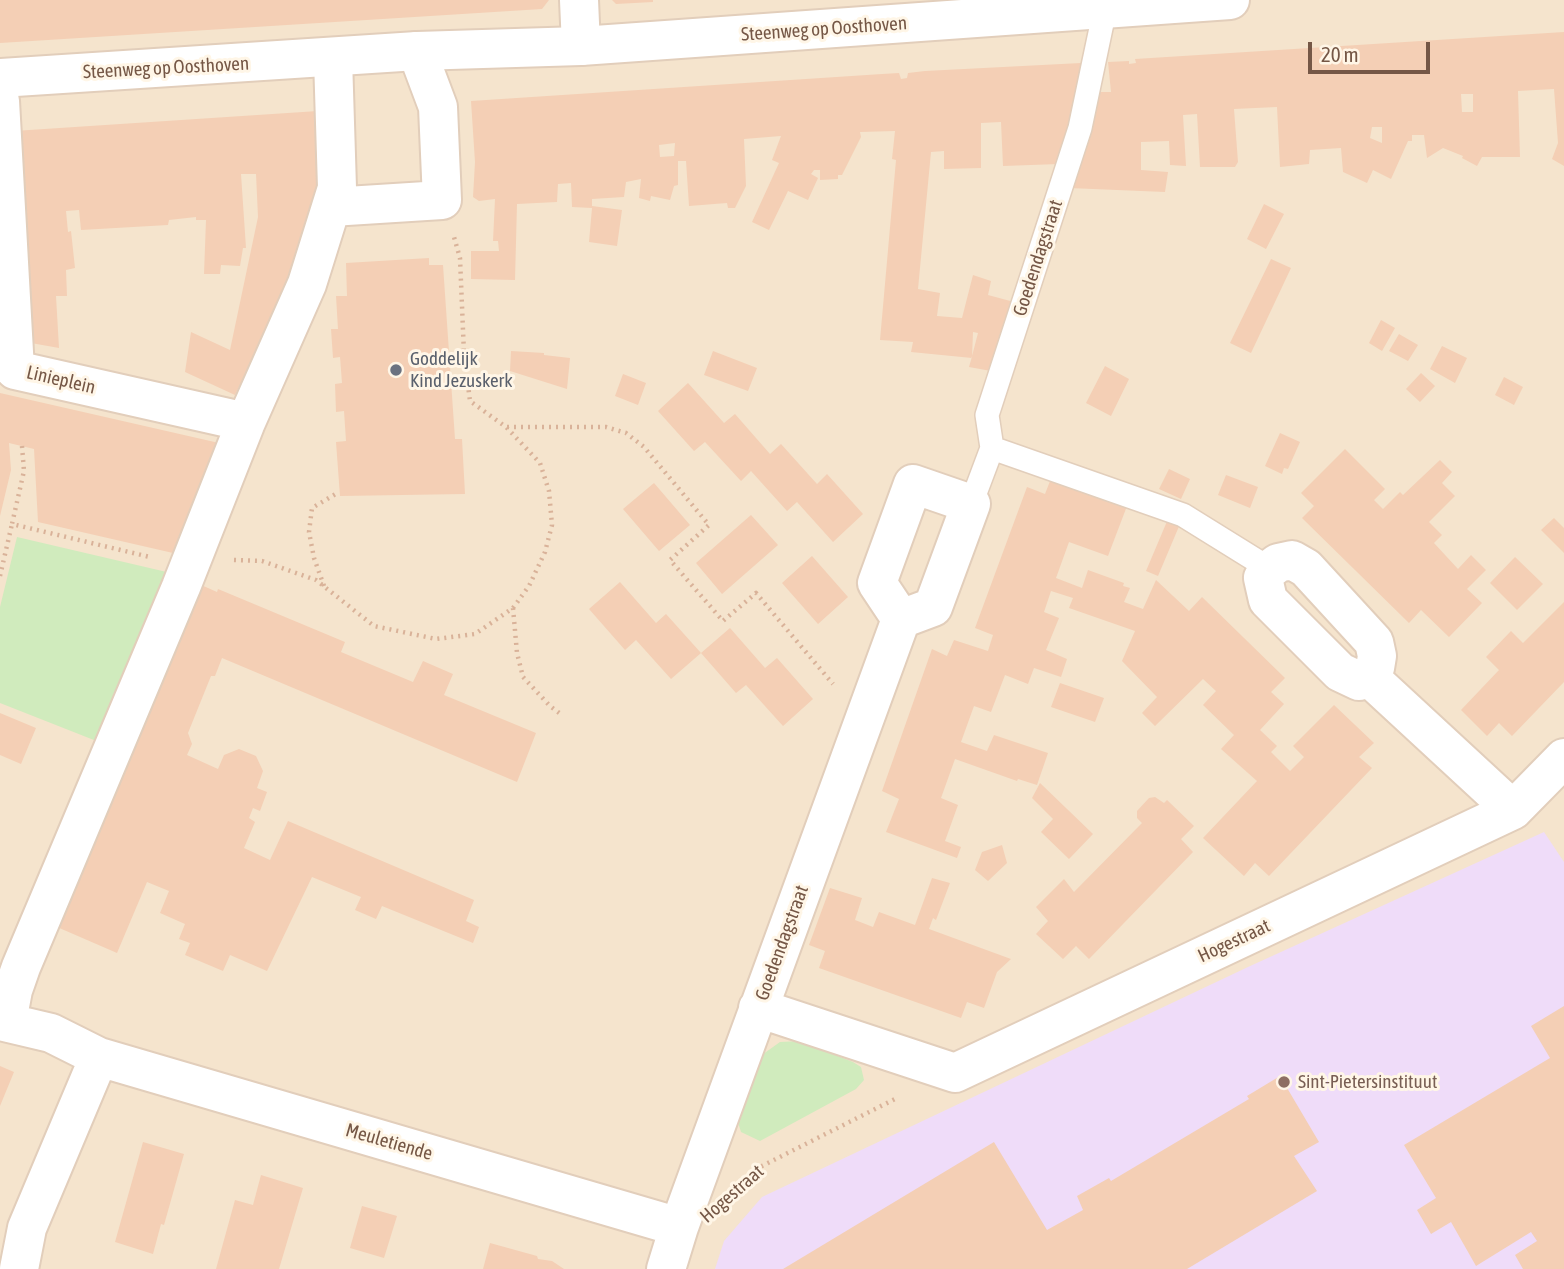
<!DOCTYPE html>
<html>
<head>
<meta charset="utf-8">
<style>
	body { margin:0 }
	#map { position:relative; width:1564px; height:1269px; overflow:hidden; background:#fdf2df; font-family:"Asap Condensed",sans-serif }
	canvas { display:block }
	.scale { position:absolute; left:1308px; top:42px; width:122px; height:32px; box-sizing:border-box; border:4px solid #755746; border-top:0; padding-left:9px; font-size:21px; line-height:24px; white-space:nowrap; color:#755746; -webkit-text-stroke:5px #fff6e7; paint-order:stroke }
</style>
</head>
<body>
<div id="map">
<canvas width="1564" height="1269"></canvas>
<div class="scale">20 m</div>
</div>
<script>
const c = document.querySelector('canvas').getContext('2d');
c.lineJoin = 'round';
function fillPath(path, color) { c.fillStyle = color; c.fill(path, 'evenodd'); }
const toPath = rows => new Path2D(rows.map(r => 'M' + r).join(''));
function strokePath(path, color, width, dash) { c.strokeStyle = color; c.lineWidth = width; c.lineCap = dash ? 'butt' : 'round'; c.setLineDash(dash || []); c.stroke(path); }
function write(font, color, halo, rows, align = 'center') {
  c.font = font + ' "Asap Condensed",sans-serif'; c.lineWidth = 6; c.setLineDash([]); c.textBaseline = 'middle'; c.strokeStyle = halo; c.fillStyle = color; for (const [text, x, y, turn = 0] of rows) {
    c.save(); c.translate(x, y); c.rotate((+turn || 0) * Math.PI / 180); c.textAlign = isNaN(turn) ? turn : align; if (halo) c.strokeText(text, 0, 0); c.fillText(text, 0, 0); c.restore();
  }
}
fillPath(toPath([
	[0,0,1564,0,1564,1269,0,1269]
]), '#f5e4cd');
fillPath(toPath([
	[1544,832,1564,862,1564,1269,715,1269,724,1241,762,1197,1248,967]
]), '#efdcf9');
fillPath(toPath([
	[17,537,171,573,104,744,0,703,0,607],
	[800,1041,853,1062,861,1067,864,1080,856,1089,760,1141,741,1132,736,1116,759,1057,780,1042]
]), '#d0ebbd');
fillPath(toPath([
	[0,0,549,0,542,9,0,43],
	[612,0,653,0,653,2,616,4],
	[1564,32,1564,166,1552,159,1558,143,1554,89,1518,91,1520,157,1482,157,1477,166,1462,158,1463,156,1443,148,1427,158,1424,135,1412,135,1412,141,1408,141,1391,179,1373,170,1367,183,1343,172,1341,148,1310,150,1309,164,1280,167,1277,107,1234,109,1238,162,1235,167,1200,167,1197,114,1183,115,1186,166,1170,165,1169,141,1141,142,1141,170,1168,172,1165,192,1069,188,1099,92,1111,92,1108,62,1129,61,1129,64,1136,63,1135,59],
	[1461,94,1473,94,1473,112,1462,112],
	[1372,127,1382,127,1382,143,1370,138],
	[1081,63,1083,90,1059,164,1003,166,1001,122,981,123,981,168,944,169,944,151,931,152,918,289,940,293,937,316,962,318,973,275,991,281,988,295,1014,302,991,371,969,367,971,360,978,333,973,332,972,358,911,352,913,342,880,340,896,160,892,159,895,131,860,132,861,137,842,175,838,175,838,179,820,180,820,170,814,170,811,174,818,178,808,200,788,191,769,230,752,222,779,163,772,160,781,136,744,139,746,186,735,208,728,208,727,203,689,206,686,161,678,161,678,185,674,186,670,200,651,196,650,201,639,198,641,179,626,182,624,197,592,199,592,206,622,210,617,246,589,242,592,208,572,207,571,183,558,184,557,202,517,204,515,280,471,279,471,251,499,251,498,241,493,241,495,199,479,201,473,197,475,162,471,101,882,74,899,73,901,79,907,78,908,73,925,71],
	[675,143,674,156,660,157,659,145],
	[318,111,323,173,297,259,263,334,270,340,260,362,253,359,235,395,185,372,191,332,230,350,258,217,256,174,241,174,246,248,243,248,240,266,221,265,220,274,204,274,206,220,196,220,196,217,169,220,168,225,81,230,79,210,66,211,68,232,71,231,75,268,66,270,67,296,56,296,59,348,31,343,14,131],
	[1264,204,1284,214,1266,249,1247,239],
	[429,258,429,265,443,265,455,439,462,439,465,494,340,496,336,442,346,441,344,411,336,412,335,384,342,383,340,357,333,358,331,329,338,329,336,296,347,296,346,263],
	[1271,259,1291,268,1251,353,1230,343],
	[1381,320,1395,328,1382,351,1369,343],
	[1399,334,1418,345,1408,361,1389,351],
	[1442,346,1467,358,1455,383,1430,369],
	[511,351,544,353,544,355,570,358,567,389,510,371],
	[713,351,757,368,748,391,704,375],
	[1105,366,1129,379,1111,416,1086,403],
	[1421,373,1435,386,1420,402,1406,389],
	[623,374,646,383,638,405,615,396],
	[1504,377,1523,387,1514,405,1495,395],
	[688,383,724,423,735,414,770,454,781,444,817,484,827,474,863,514,833,542,797,502,787,511,751,471,741,481,705,442,694,451,658,411],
	[0,393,219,443,173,553,38,522,34,449,9,443,11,470,0,516],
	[1280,433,1300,442,1288,469,1284,468,1282,474,1265,466],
	[1345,449,1385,489,1374,500,1383,509,1400,492,1403,495,1440,460,1452,472,1442,483,1455,496,1429,522,1442,535,1434,543,1458,569,1471,555,1486,570,1467,589,1482,603,1449,637,1421,610,1409,623,1302,518,1314,506,1301,493],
	[1169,469,1190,479,1181,499,1159,489],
	[1226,475,1258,487,1250,508,1218,495],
	[1052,476,1127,506,1108,556,1069,542,1056,578,1082,588,1088,570,1124,583,1123,586,1130,588,1124,602,1143,609,1156,580,1189,611,1202,597,1285,678,1271,692,1284,704,1260,730,1277,746,1271,752,1290,771,1304,757,1293,746,1334,705,1374,743,1359,757,1372,768,1269,876,1255,863,1244,876,1203,838,1257,781,1221,749,1234,735,1203,705,1216,691,1203,679,1155,726,1142,713,1157,697,1122,661,1135,631,1069,608,1073,598,1051,591,1044,612,1059,618,1046,650,1067,659,1061,677,1034,668,1028,684,1005,675,991,712,974,706,961,742,987,751,994,735,1048,753,1037,785,1018,779,1017,781,955,759,941,798,958,805,945,841,961,847,957,858,886,832,899,799,882,791,932,649,947,656,954,640,988,651,993,635,975,628,1027,487,1045,494],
	[654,483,690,525,659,551,623,509],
	[751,515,778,545,722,594,696,563],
	[1554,518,1564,528,1564,553,1541,530],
	[1168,519,1180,524,1158,576,1146,571],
	[812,556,848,597,818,624,782,583],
	[1515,557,1543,584,1517,610,1490,583],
	[620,582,656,623,666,614,701,653,730,628,765,668,777,658,813,699,783,726,746,685,736,693,701,653,671,679,636,640,625,650,589,609],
	[199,584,217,592,218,589,345,642,341,652,413,682,423,661,453,674,444,695,536,733,517,782,222,658,215,676,211,676,188,733,192,744,187,755,218,769,224,755,239,749,256,756,263,771,257,788,267,792,260,811,253,808,249,818,255,822,244,848,270,860,288,821,474,900,466,921,479,927,473,943,382,906,376,919,355,910,361,897,312,877,267,971,230,955,223,971,185,955,190,943,179,939,185,924,160,913,169,891,147,882,117,953,57,927],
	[1564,602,1564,682,1512,736,1499,723,1487,736,1461,710,1499,670,1486,657,1511,631,1523,643],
	[1060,683,1104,698,1095,722,1051,707],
	[0,713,36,728,21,764,0,755],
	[1040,783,1093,834,1069,859,1041,832,1053,819,1032,798],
	[1155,797,1164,803,1167,800,1194,826,1181,839,1193,852,1089,959,1076,946,1063,959,1036,934,1048,921,1036,907,1064,879,1074,892,1142,823,1137,818,1137,811,1149,798],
	[1002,845,1007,863,988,881,975,870,982,852],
	[932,878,950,883,936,920,933,918,929,929,1011,959,997,972,984,1008,967,1002,961,1018,819,968,825,951,809,945,830,888,862,898,855,920,873,927,879,912,915,925],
	[1564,1006,1564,1269,1523,1269,1515,1255,1537,1241,1531,1232,1476,1266,1451,1222,1431,1234,1417,1210,1436,1198,1404,1145,1550,1058,1531,1026],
	[0,1066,14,1072,0,1106],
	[1280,1076,1319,1142,1294,1156,1317,1191,1187,1269,783,1269,994,1142,1047,1230,1083,1210,1077,1196,1109,1178,1111,1181,1249,1099,1247,1096],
	[143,1142,184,1154,164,1225,161,1224,153,1254,115,1242],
	[261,1175,303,1188,279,1269,216,1269,235,1200,253,1205],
	[362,1206,397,1216,384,1258,350,1248],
	[490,1243,537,1256,538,1259,552,1261,564,1269,483,1269]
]), '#f4cfb5');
const service = toPath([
	[992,448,1183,515,1270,569],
	[971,504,992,448,987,415,1080,128,1105,9]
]);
const minor = toPath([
	[579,0,581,46],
	[0,101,15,370,246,422],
	[331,207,442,200,438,107,417,51],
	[1369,677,1359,681,1340,672,1268,600,1263,578,1270,569,1278,563,1292,560,1306,568,1374,642,1377,656,1375,668,1369,677,1513,810],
	[758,1008,955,1073,1513,810,1564,758],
	[0,1021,51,1033,99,1057,679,1227],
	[7,1022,13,990,21,967,181,587,246,422,307,284,337,188,333,58],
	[19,1269,27,1228,99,1057],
	[666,1269,679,1227,901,619,933,607,971,504,913,484,877,583,901,619]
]);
const tertiary = toPath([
	[0,78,417,51,581,46,1230,0]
]);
strokePath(service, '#e2cebb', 26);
strokePath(minor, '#e2cebb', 42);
strokePath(tertiary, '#e2cebb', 42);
strokePath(toPath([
	[507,427,606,427,626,433,644,447,709,525,670,560,723,621,756,593,833,684],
	[22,446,24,471,12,524,150,557],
	[234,560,262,561,316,580,374,626,436,639,475,634,513,608,529,586,545,552,552,525,549,491,540,463,506,427,470,401,464,354,460,258,454,237],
	[0,576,12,524],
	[324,586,314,558,309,532,312,508,339,492],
	[513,608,517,653,523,677,550,706,562,715],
	[739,1183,754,1170,897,1098]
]), '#d9b299', 4.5, [2, 5]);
strokePath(service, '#fff', 23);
strokePath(minor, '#fff', 38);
strokePath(tertiary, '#fff', 38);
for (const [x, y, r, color] of [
	[396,370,7,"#6b7280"],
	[1284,1082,7,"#8d6e63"]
]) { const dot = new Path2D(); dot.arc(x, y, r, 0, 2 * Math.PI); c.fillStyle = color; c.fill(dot); strokePath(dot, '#fff6e7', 2.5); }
write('19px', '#755746', '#fff6e7', [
	["Steenweg op Oosthoven",824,29,-4],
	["Steenweg op Oosthoven",166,68,-3],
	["Goedendagstraat",1038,258,-72],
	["Linieplein",61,380,13],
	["Hogestraat",1234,941,-25],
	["Goedendagstraat",782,943,-70],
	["Meuletiende",389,1142,16],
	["Hogestraat",732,1194,-41]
]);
write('19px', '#5b616d', '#fff6e7', [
	["Goddelijk",410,359],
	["Kind Jezuskerk",410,381]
], 'left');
write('19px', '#785e54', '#fff6e7', [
	["Sint-Pietersinstituut",1298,1082]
], 'left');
</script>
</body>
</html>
